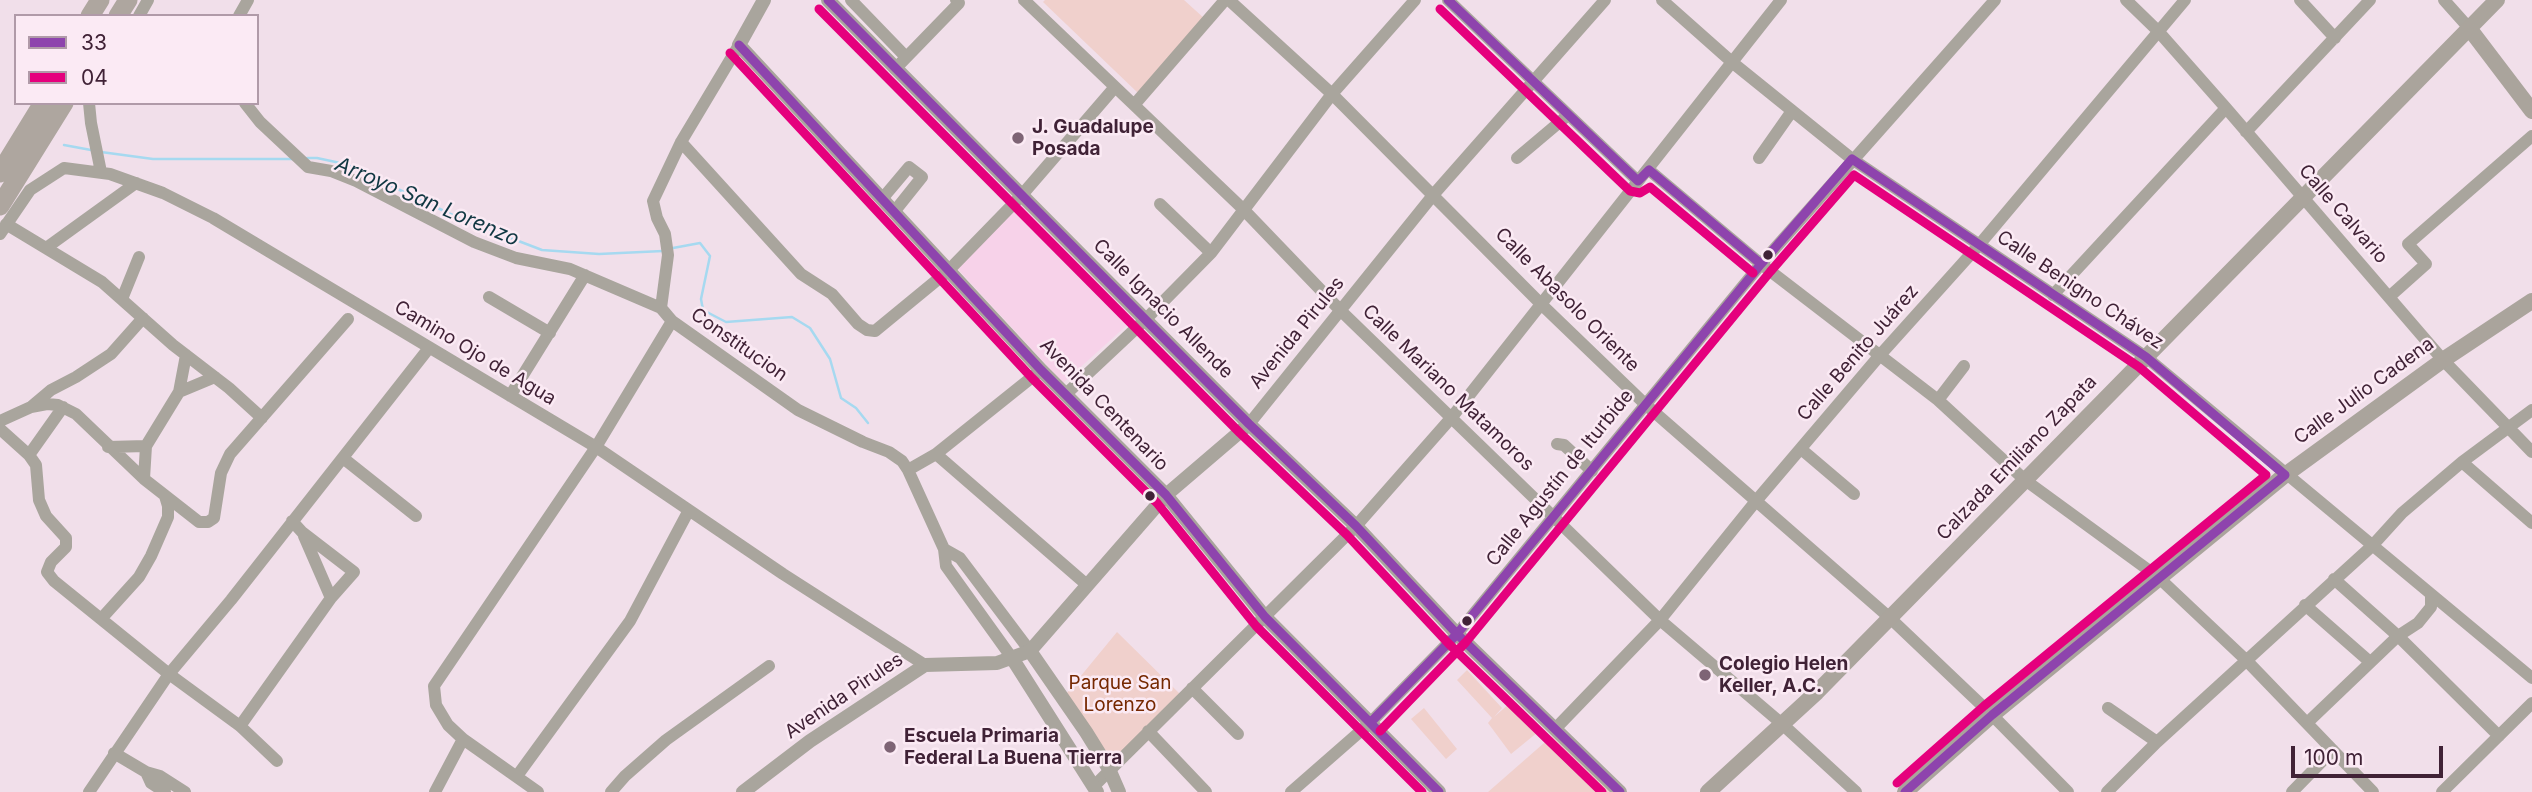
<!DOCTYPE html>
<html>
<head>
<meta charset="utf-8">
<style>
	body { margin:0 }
	#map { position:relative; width:2532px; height:792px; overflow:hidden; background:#f1dfea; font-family:Inter,sans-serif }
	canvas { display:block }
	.legend { position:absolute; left:14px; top:14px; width:245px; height:91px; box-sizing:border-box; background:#fbeaf4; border:2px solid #b09aa8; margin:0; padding:9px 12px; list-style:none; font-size:21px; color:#402236 }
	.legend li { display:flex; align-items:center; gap:14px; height:35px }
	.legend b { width:35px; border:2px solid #b09aa8 }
	.scale { position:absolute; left:2291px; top:746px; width:152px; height:32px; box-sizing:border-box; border:4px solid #402236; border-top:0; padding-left:9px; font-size:21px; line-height:24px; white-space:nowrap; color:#402236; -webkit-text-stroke:5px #fbeaf4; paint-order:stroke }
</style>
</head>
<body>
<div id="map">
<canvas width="2532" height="792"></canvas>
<ul class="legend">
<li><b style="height:9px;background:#8e44ad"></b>33</li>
<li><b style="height:9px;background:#e5007d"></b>04</li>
</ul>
<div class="scale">100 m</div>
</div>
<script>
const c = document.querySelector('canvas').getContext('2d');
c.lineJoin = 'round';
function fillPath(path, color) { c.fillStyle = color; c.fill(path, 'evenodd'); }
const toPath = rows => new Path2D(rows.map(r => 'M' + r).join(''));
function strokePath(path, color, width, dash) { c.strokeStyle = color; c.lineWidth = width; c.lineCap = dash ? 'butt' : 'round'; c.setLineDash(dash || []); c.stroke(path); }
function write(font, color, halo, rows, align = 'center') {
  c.font = font + ' Inter,sans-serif'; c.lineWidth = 5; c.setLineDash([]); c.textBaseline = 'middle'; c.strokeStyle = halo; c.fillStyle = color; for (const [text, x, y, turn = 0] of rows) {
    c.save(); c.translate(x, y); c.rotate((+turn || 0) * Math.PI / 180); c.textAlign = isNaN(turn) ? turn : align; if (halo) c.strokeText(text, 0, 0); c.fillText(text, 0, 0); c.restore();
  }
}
fillPath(toPath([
	[1020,204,1136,317,1063,383,956,267]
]), '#f7d2e9');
fillPath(toPath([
	[1045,0,1184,0,1205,19,1138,93,1043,2],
	[1117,632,1180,694,1110,763,1066,694],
	[1467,670,1502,708,1494,717,1510,703,1538,732,1511,754,1488,723,1492,718,1457,680],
	[1424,708,1457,749,1446,759,1411,719],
	[1552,736,1611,792,1488,792]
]), '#f0d0cc');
strokePath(toPath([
	[64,145,91,150],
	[101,152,153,159,294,159],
	[307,158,317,158,345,164,461,219,542,250,599,254,663,251],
	[673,248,700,243,710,256,701,299,703,310,726,322,792,317,810,328,830,359,841,398,856,408,868,423]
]), '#a6d9f0', 2.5);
strokePath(toPath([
	[851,0,906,57],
	[1024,0,1243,209,1340,310,1660,620,1781,723,1856,792],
	[1229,0,1332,94,1541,304,1645,404,1890,618,1992,715,2068,792],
	[1448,0,1638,181],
	[1662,0,1733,63,1852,159,2146,357,2532,678],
	[2126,0,2158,31,2226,108,2443,360,2532,452],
	[2300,0,2335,38],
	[2444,0,2469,28],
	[139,16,148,0],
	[239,16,248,0],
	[739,45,681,142,653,201,657,218,665,234,668,255,661,308,672,321,798,410,863,442,889,452,902,461,908,470,944,549,946,566,1012,658],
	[895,69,959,3,956,0],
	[89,103,91,123,101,172],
	[245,103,260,122,308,167,331,171,356,181,474,242,516,258,570,269,661,308],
	[1134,105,1225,0],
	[2246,132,2370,0],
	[681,142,801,274,832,294,858,324,867,330,875,331,948,271,1021,196,1115,87],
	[1517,158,1568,115],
	[1759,158,1792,111],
	[1649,170,1761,264,1938,400,2025,480,2158,577,2246,660,2373,792],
	[882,199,909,167,922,177,894,212],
	[1160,204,1211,253],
	[6,224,102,282,173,345,229,388,262,418],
	[0,234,30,190,64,168,110,174,163,193,213,218,596,447,783,574,925,665],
	[46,248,136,183],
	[2053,295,2226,108],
	[489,297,550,333],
	[2389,297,2426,264,2408,244,2532,136],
	[122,299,139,257],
	[179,392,215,377],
	[1066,394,1146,319,1211,253,1332,94,1415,0],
	[510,396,585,275],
	[1938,400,1964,366],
	[32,406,51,390,76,377,111,354,143,318],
	[0,421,31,407,47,404,58,405,76,414,144,479,199,522,208,522,214,518,221,473,230,454,348,319],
	[1249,424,1434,194,1605,0],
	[0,429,29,455,36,465,39,500,46,516,66,538,66,547,51,562,47,572,54,581,169,674,240,726,277,761],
	[1557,444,1564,445,1592,471],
	[108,447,146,446],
	[1801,449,1854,494],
	[936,454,1087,585],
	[29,455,63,407],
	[343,458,416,516],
	[2462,462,2532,523],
	[908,470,936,454,1041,370],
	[144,479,146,446,179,392,186,355],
	[304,536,331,598],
	[944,549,960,558,1030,651],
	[2334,579,2398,636,2499,736],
	[2305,605,2370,662],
	[101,619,139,577,151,556,168,517,168,506,165,496],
	[1192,688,1238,734],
	[2108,708,2157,742],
	[2307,723,2398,636,2418,623,2431,607,2431,596],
	[240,726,331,598,354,572,302,532,292,521],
	[1556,728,1660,620,1756,501,1881,354,1979,245,2185,0],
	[1148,731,1206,792],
	[114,753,146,772,160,776,185,792],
	[146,772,151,783,165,792],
	[517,776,630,621,689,510],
	[1094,786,1356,526,1452,417,1781,0],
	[89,792,169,674,231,600,429,348],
	[435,792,463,739],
	[538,792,463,739,448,725,436,705,434,686,596,447,672,321],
	[611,792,625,776,666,740,769,666],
	[1291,792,1371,722,1457,634,1761,264,1995,0],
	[2107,792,2157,742,2372,546,2402,513,2462,462,2532,410],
	[2292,792,2333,750],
	[2442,792,2532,703]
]), '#a9a59d', 12);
strokePath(toPath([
	[764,0,739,45,1041,370,1166,495,1265,617,1439,792],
	[828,0,1249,424,1356,526,1457,634,1620,792],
	[1030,651,1086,732,1109,769,1119,792],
	[1012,658,1097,792],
	[743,792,810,741,925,665,997,663,1030,651,1166,495,1249,424]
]), '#a9a59d', 14);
strokePath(toPath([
	[2469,28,2532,111],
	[1708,792,1817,692,2497,0],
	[1905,792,1992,715,2285,475,2443,360,2532,301]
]), '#aaa49c', 16);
strokePath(toPath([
	[90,16,100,0],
	[118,16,128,0],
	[0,173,43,103],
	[0,206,64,103]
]), '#aea69f', 19);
strokePath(toPath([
	[828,0,1249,424,1356,526,1457,634,1620,792],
	[1448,0,1638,181,1649,170,1761,264],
	[739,45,1041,370,1166,495,1265,617,1439,792],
	[1371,722,1457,634,1761,264,1852,159,2146,357,2285,475,1992,715,1905,792]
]), '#8e44ad', 9);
strokePath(toPath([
	[819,9,1240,433,1347,535,1448,643,1602,792],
	[1440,9,1630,191,1640,193,1650,187,1753,273],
	[730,53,1032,378,1157,503,1256,626,1422,792],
	[1380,731,1466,642,1770,272,1854,175,2139,367,2266,475,1984,706,1897,783]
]), '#e5007d', 9);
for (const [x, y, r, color] of [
	[1018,138,7,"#7e6475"],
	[1768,255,6,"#402236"],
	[1150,496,6,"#402236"],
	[1467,621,6,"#402236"],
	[1705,675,7,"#7e6475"],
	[890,747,7,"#7e6475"]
]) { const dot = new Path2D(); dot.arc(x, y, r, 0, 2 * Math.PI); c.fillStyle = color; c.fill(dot); strokePath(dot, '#fbeaf4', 2.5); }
write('bold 19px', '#402236', '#fbeaf4', [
	["J. Guadalupe",1032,127],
	["Posada",1032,149],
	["Colegio Helen",1719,664],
	["Keller, A.C.",1719,686],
	["Escuela Primaria",904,736],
	["Federal La Buena Tierra",904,758]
], 'left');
write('19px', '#402236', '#fbeaf4', [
	["Calle Calvario",2343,214,49],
	["Calle Benigno Chávez",2080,290,34],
	["Calle Abasolo Oriente",1567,300,45],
	["Calle Ignacio Allende",1163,309,45],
	["Avenida Pirules",1297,333,-51],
	["Constitucion",739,345,35],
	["Camino Ojo de Agua",475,353,31],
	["Calle Benito Juárez",1858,353,-49],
	["Calle Mariano Matamoros",1448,388,44],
	["Calle Julio Cadena",2364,391,-36],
	["Avenida Centenario",1104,405,46],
	["Calzada Emiliano Zapata",2017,458,-46],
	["Calle Agustín de Iturbide",1560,478,-51],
	["Avenida Pirules",844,696,-34]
]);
write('19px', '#762801', '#fbeaf4', [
	["Parque San",1120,683],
	["Lorenzo",1120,705]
]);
write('italic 21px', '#103742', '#fbeaf4', [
	["Arroyo San Lorenzo",427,202,23]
]);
</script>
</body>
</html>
